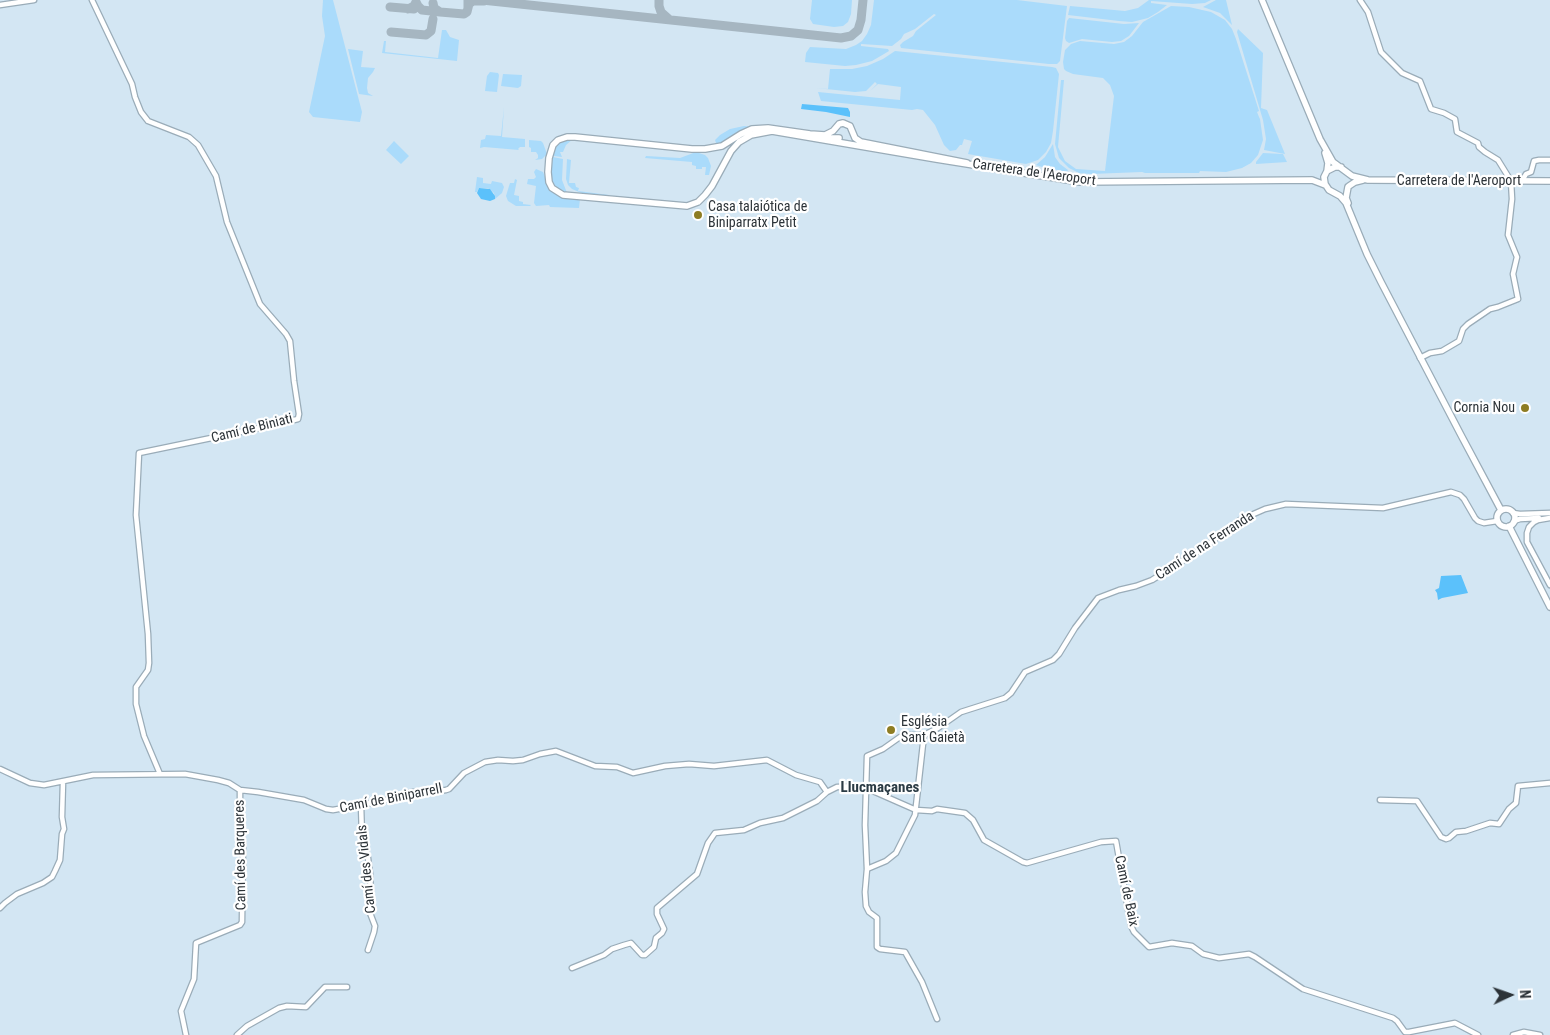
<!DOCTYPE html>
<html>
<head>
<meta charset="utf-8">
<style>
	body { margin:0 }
	#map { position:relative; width:1550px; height:1035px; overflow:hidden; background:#d3e6f3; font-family:"Roboto Condensed",sans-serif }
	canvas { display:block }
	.north { position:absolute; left:1485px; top:970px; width:50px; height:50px; -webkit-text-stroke:4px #fff; paint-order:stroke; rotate:87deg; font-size:14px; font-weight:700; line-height:20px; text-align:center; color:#2c3338 }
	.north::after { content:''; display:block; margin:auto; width:18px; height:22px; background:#2c3338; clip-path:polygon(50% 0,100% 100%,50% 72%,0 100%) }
</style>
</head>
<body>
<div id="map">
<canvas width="1550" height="1035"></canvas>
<div class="north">N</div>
</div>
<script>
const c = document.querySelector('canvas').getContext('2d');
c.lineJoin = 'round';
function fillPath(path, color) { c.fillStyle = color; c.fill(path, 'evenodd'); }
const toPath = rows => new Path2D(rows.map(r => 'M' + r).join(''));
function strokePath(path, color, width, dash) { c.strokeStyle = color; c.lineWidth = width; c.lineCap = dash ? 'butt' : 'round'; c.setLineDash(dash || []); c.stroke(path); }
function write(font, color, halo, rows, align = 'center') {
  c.font = font + ' "Roboto Condensed",sans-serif'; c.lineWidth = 4.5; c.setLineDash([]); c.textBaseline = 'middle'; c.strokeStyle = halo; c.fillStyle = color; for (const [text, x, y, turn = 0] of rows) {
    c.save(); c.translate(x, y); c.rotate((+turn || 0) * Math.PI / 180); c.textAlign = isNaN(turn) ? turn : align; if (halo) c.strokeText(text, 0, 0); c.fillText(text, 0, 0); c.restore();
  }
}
fillPath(toPath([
	[323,0,333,0,362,112,360,122,313,117,309,112,325,36,322,16],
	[812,0,852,0,851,14,848,22,843,26,834,27,813,24,810,19],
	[874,0,1017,0,1067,6,1060,61,1057,64,1049,64,901,48,900,45,903,42,913,36,916,31,936,15,934,14,915,29,904,34,901,39,892,46,861,44,861,46,888,49,889,51,884,54,872,61,856,65,845,66,805,62,806,53,810,47,846,49,856,45,862,41,867,34,871,25],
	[1149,0,1211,0,1205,3,1192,4,1151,1,1151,3,1167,5,1158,12,1148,18,1132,22,1119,21,1068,15,1070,6,1125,11,1138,8],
	[1216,0,1226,0,1232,25,1220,13,1203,7],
	[1171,6,1189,7,1211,12,1225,20,1232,29,1236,39,1259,111,1257,112,1259,117,1260,119,1263,140,1258,155,1251,163,1242,168,1226,172,1200,171,1199,173,1145,173,1142,172,1091,174,1079,173,1069,168,1059,158,1055,144,1061,80,1064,80,1058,147,1065,161,1076,169,1105,171,1114,96,1110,85,1103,78,1073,74,1066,71,1064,69,1063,62,1065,50,1071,44,1080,41,1114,44,1124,42,1132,36,1143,22],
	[1069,18,1124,24,1139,23,1129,36,1121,41,1112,42,1082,39,1069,43,1066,41,1065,38,1067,21],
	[1238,29,1263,53,1261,108,1267,110,1285,154,1264,150,1266,139,1263,120,1237,32],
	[442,30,446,30,450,37,459,40,457,61,382,53,384,41,386,41,385,52,438,58],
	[348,49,363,51,361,67,375,68,373,72,368,78,367,88,368,93,373,96,359,94],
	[895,51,1052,67,1056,68,1059,74,1053,131,1051,143,1046,152,1038,160,1026,164,968,154,972,141,964,139,962,145,960,145,956,150,950,151,944,145,935,125,923,110,917,109,912,110,821,101,818,92,900,100,901,87,878,84,870,91,877,84,875,82,866,91,855,92,816,88,828,89,830,69,852,69,867,66,883,59],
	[490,72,498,73,499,75,497,92,485,91,487,76],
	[503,74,522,75,521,86,518,88,501,86],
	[504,107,502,137,525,139,525,147,520,147,518,149,519,150,484,147,480,148,481,140,485,139,486,135,501,136],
	[744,126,756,127,717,146,715,140,720,135,730,129],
	[573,139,566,145,563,152,560,152,562,157,554,156,553,157,563,159,562,180,567,193,564,193,554,186,552,183,551,176,551,163,557,145,564,141],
	[529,140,541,141,543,143,547,154,542,159,535,160,538,158,538,155,536,152,531,152,531,148,529,147],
	[394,141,409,156,401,164,386,150],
	[1053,144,1055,157,1060,164,1068,170,1067,172,1042,167,1036,165,1045,157],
	[696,152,705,155,708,158,711,166,709,175,705,175,706,167,702,167,702,169,696,169,696,166,692,165,692,162,645,158,646,156,680,158],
	[1263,153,1283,154,1287,162,1256,164,1256,162],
	[567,159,571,160,569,183,575,183,576,187,579,188,578,191,609,195,609,196,584,194,572,189,568,185,566,179],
	[536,169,543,172,550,189,557,195,580,199,579,208,550,207,549,205,536,206,534,203,536,186,527,184,528,179,534,179,536,177,534,172],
	[477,177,483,178,483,183,491,184,492,181,502,183,504,187,502,193,495,199,494,193,488,188,479,188,477,192,475,192],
	[515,179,517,180,514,195,519,196,519,201,523,202,523,204,531,205,530,206,516,206,508,201,506,196,509,186,510,183,514,183]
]), '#aadbfb');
fillPath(toPath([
	[802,104,848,108,850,112,850,117,826,112,801,109],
	[479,188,490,189,495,196,495,199,490,201,481,199,477,193],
	[1461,575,1468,593,1442,598,1438,600,1437,593,1435,590,1439,588,1441,576]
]), '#5bc1fb');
strokePath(toPath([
	[468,0,468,8,469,4,473,1,484,1],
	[482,0,841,38,851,36,858,30,861,20,863,0],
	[659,0,659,6,661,12,670,20],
	[390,7,414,9],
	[408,9,414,6,416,2,418,6,422,10,440,12,434,8,433,3],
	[440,12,464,14,467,12,468,8],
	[391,32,426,35,431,31,433,19]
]), '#a6b6c1', 9);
const minor = toPath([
	[92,0,132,84,135,97,141,112,148,121,189,137,198,145,216,176,227,222,260,304,286,334,290,341,294,381,299,414,298,419,274,425,139,453,136,515,148,634,149,663,148,670,136,687,136,704,144,736,160,774],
	[1360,0,1368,12,1381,52,1402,73,1420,81,1431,109,1444,113,1455,119,1457,132,1478,143,1479,147,1485,152,1498,160,1511,181,1512,199,1508,235,1517,257,1513,274,1518,299,1498,307,1490,309,1468,324,1463,329,1459,341,1442,351,1430,353,1420,358],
	[0,5,34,0],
	[1522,181,1526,174,1531,172,1534,161,1539,160,1550,160],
	[1513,513,1520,514,1550,513],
	[1550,518,1538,520,1534,522,1529,527,1527,533,1527,542,1550,585],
	[1514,521,1520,519,1539,518],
	[0,769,30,783,44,785,93,775,185,774,218,780,229,783,240,790,258,792,304,800,326,809,333,810,382,801,412,792,431,792,446,790,449,789,464,773,485,762,498,760,513,761,523,760,540,754,556,751,595,766,617,767,633,773,665,766,689,764,714,766,767,760,796,775,820,782,827,792],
	[866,788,916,810,932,811,937,809,965,813,973,820,984,840,1023,862,1027,863,1101,842,1116,841,1131,926,1134,932,1149,947,1172,943,1192,946,1203,954,1219,958,1249,954,1255,957,1303,989,1393,1018,1397,1021,1405,1032,1409,1032,1455,1023,1478,1035],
	[1380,800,1417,801,1441,837,1446,839,1449,838,1456,832,1466,831,1490,823,1499,824,1509,809,1516,803,1518,786,1550,783],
	[361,805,362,837,368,858,370,874,371,894,370,913,375,926,374,932,368,950],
	[867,869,886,861,896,853,915,815,924,735],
	[0,908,5,903,17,894,43,883,52,877,55,871,60,860,62,834,64,829,62,817,63,782],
	[572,968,604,955,612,949,624,945,631,943,642,955,645,955,654,947,656,938,662,933,664,929,657,914,657,908,697,874,708,843,715,833,744,830,760,823,783,818,817,801,827,792,837,787,866,786],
	[937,1019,922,982,905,952,880,949,877,947,877,918,869,912,866,906,865,892,867,869,865,825,867,756,883,749,900,737,907,735,924,735,938,728,961,712,1005,698,1011,693,1025,672,1053,660,1059,654,1075,628,1098,598,1119,590,1136,586,1152,580,1206,546,1240,520,1265,509,1286,504,1383,508,1451,492,1460,495,1464,499,1475,518,1478,521,1484,523,1497,521],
	[186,1035,181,1011,194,979,196,943,240,925,242,922,243,843,240,822,240,790],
	[237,1035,247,1026,279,1008,287,1006,306,1007,325,987,347,987],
	[1513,1035,1524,1032,1540,1035]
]);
const major = toPath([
	[1262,0,1320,139,1333,162,1352,176,1368,180,1550,181],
	[826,138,839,138],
	[1325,153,1328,163,1327,171],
	[967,163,861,142,855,138,850,126,843,123,839,124,833,131,825,135,810,134,768,128,752,129,741,134,722,146,705,149,692,149,575,137,567,137,558,140,553,145,549,158,548,172,549,182,552,188,563,195,687,206,698,202,705,195,712,186,731,151,739,142,751,135,772,131,936,159,1080,182,1312,180,1325,185],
	[1341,167,1335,167,1327,171,1324,177,1325,184,1329,190,1340,196,1346,203,1367,254,1381,282,1462,437,1501,510],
	[1349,186,1355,182,1363,180],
	[1348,187,1346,198,1348,203],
	'1497 518a9 9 0 1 1 18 0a9 9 0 1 1-18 0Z',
	[1509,526,1550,607]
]);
strokePath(minor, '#9aacb8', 7);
strokePath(major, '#9aacb8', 8);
strokePath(minor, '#fff', 4.5);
strokePath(major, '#fff', 5.5);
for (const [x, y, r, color] of [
	[698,215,5,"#8e7d23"],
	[1525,408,5,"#8e7d23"],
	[891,730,5,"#8e7d23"]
]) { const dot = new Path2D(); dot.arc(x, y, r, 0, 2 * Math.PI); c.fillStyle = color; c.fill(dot); strokePath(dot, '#fff', 2); }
write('14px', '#2c3338', '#fff', [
	["Carretera de l'Aeroport",1034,173,8],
	["Carretera de l'Aeroport",1459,181],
	["Camí de Biniati",252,429,-14],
	["Camí de na Ferranda",1205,546,-33],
	["Camí de Biniparrell",391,799,-11],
	["Camí des Barqueres",241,855,-91],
	["Camí des Vidals",367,869,-96],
	["Camí de Baix",1126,891,78]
]);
write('14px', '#2c3338', '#fff', [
	["Casa talaiótica de",708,207],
	["Biniparratx Petit",708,223],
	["Cornia Nou",1515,408,"right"],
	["Església",901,722],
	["Sant Gaietà",901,738]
], 'left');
write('bold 15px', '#2b3b44', '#fff', [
	["Llucmaçanes",880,788]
]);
</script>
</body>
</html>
